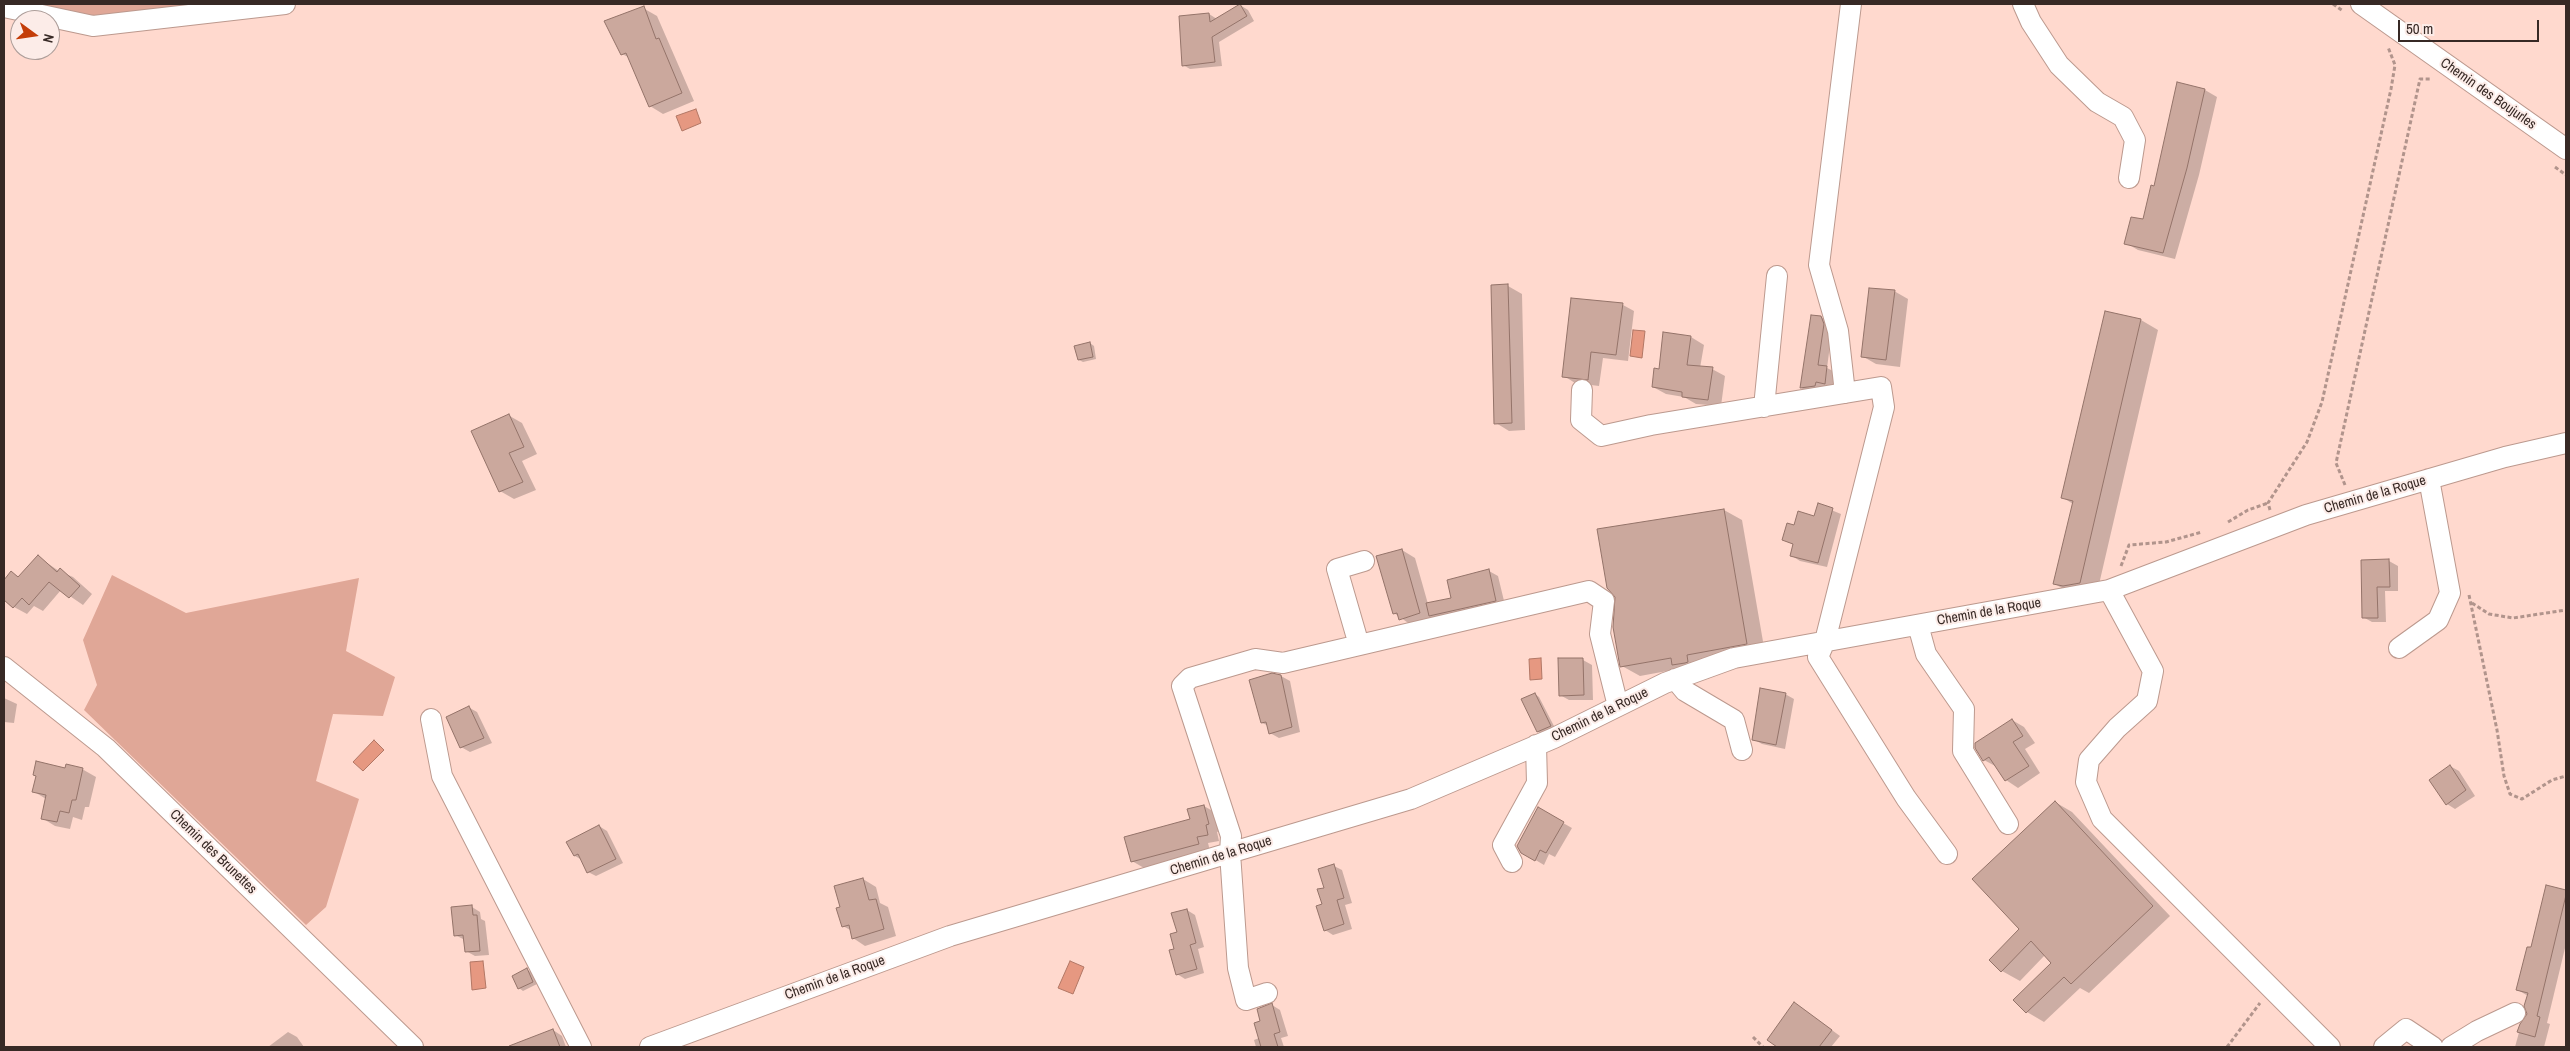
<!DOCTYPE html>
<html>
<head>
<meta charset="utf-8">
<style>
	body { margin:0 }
	#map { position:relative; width:2570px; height:1051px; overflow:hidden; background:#ffd9ce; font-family:"Archivo Narrow",sans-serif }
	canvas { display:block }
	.frame { position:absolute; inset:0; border:5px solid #372925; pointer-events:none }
	.north { position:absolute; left:10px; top:10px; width:50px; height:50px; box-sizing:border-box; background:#fcece8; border:1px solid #ad9e9a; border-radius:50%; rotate:104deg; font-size:14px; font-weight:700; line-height:20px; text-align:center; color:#372925 }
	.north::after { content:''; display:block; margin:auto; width:18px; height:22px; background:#c43d08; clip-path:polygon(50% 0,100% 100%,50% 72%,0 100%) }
	.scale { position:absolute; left:2398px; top:20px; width:141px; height:22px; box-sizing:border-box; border:2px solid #372925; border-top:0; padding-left:6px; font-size:15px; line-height:18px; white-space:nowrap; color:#372925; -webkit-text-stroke:4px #fcece8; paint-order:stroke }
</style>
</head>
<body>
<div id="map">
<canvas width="2570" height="1051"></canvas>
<div class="frame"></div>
<div class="north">N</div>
<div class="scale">50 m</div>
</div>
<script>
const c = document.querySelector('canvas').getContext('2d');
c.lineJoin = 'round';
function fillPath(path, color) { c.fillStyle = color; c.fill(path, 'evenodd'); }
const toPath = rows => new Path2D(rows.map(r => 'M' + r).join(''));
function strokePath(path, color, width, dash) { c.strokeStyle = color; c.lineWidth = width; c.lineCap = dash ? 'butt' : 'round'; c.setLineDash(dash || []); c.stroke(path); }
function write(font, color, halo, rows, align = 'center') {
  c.font = font + ' "Archivo Narrow",sans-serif'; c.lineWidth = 4; c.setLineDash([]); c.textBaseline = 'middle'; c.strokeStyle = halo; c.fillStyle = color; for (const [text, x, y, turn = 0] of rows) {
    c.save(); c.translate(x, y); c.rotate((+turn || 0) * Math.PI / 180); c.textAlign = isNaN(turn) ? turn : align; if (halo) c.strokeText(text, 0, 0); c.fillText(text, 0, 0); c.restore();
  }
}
fillPath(toPath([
	[44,4,194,4,90,17,44,10],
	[112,575,186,613,359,578,346,651,395,677,383,716,333,714,316,781,359,799,326,907,306,925,84,710,97,685,83,640]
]), '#e0a797');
const water = toPath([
	[696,109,701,123,682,131,676,116,696,109],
	[1633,330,1645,331,1642,358,1630,356,1633,330],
	[1541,658,1542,679,1530,680,1529,659,1541,658],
	[374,740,384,750,363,771,353,762,374,740],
	[483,961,486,988,472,990,470,962,483,961],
	[1070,961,1084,967,1073,994,1058,988,1070,961]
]);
fillPath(water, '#e69881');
strokePath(water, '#b27765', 1);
fillPath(toPath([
	[1240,5,1248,10,1254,21,1219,42,1222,66,1190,69,1183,65,1209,14,1217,19],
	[643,8,657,16,694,101,663,114,650,106,630,58,622,54],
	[2178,83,2205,90,2217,97,2199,175,2175,259,2138,250,2126,243,2144,221,2155,188],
	[1508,286,1522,294,1525,430,1509,431,1496,423],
	[1894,291,1908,299,1900,367,1876,364,1862,356],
	[1623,305,1634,311,1628,361,1603,358,1599,386,1575,383,1564,376],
	[1821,317,1830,322,1832,330,1827,368,1835,372,1833,388,1824,386,1823,390,1809,392,1801,388],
	[2141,320,2158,330,2097,593,2072,594,2055,584,2073,504,2062,497],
	[1691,337,1704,345,1700,368,1712,369,1725,376,1721,406,1696,404,1684,397,1666,394,1653,387,1660,370],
	[1090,343,1094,346,1096,359,1083,362,1079,360],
	[508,415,522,423,537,454,522,461,536,490,514,499,500,491],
	[1819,505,1841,514,1827,567,1800,561,1792,556,1794,545,1784,540,1795,527,1815,518],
	[1724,510,1742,520,1765,653,1640,676,1622,666],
	[1402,550,1415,558,1428,604,1453,599,1489,571,1498,576,1505,605,1439,621,1432,617,1433,621,1414,627,1394,613],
	[38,557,59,571,73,577,92,594,83,605,61,590,43,611,34,606,27,614,14,607,4,598,4,582,11,573,20,577],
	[2362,561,2389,561,2398,566,2398,591,2385,591,2386,622,2372,622,2363,617],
	[1559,660,1583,660,1592,665,1593,700,1569,700,1560,695],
	[1281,676,1290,681,1300,732,1279,738,1270,733,1269,726,1262,723],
	[1535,694,1539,697,1555,728,1542,734,1538,732],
	[1785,694,1794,699,1785,749,1762,744,1753,739],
	[4,698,17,704,14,723,4,722],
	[468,707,477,712,492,743,470,752,461,747],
	[2012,720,2024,727,2035,743,2025,749,2040,773,2018,788,2006,780,1997,767,1984,760],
	[2450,766,2459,771,2475,796,2455,809,2447,804],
	[82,769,96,777,89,807,85,807,82,820,73,817,70,829,55,826,42,818,46,799,33,791,66,770],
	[2055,802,2072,812,2170,916,2089,993,2080,988,2044,1022,2027,1012,2053,963,2045,955,2020,981,2002,971,2021,929],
	[1204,806,1216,813,1220,831,1217,832,1219,841,1208,843,1210,851,1144,868,1132,861,1191,820],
	[1538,809,1572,828,1555,857,1549,854,1544,865,1522,852],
	[599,826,607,831,623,863,596,876,588,872,582,860,575,856],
	[1334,866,1342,870,1352,903,1345,905,1352,929,1333,935,1325,930,1325,888],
	[863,879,876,887,880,903,888,907,896,936,865,946,853,938,852,931,843,926,841,907],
	[2547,887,2566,892,2566,944,2547,1023,2550,1024,2544,1047,2515,1047,2521,1025,2528,1015,2528,996,2518,990,2532,949],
	[472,907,480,912,481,919,485,921,489,955,475,956,466,951,465,940,455,935],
	[1187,910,1195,915,1204,947,1198,949,1204,973,1185,979,1177,974,1176,950],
	[527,970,531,972,537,984,523,991,519,988],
	[1272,1005,1280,1010,1288,1036,1281,1038,1284,1047,1256,1047,1254,1040,1259,1038],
	[1803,1009,1840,1036,1831,1047,1779,1047,1769,1040],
	[553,1030,562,1036,566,1047,516,1047,515,1045],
	[288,1032,297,1037,304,1047,268,1047]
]), '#0003');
const building = toPath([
	[1240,4,1247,16,1212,37,1215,62,1182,66,1179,16,1209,13,1210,22,1240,4],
	[644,6,656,39,659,38,682,93,649,107,626,53,621,55,604,21,644,6],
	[2177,82,2205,89,2187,168,2163,253,2124,244,2131,217,2143,219,2151,185,2154,186,2177,82],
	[1508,284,1512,423,1494,424,1491,285,1508,284],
	[1869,288,1895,290,1886,360,1861,357,1869,288],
	[1571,298,1623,303,1616,355,1591,352,1588,380,1562,377,1571,298],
	[2105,311,2141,319,2080,583,2063,586,2053,584,2073,501,2061,498,2105,311],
	[1811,315,1821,316,1824,324,1818,365,1827,366,1825,384,1816,382,1815,386,1800,388,1811,315],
	[1663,332,1691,336,1687,365,1713,367,1708,400,1682,397,1682,392,1652,387,1654,368,1659,369,1663,332],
	[1090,342,1093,357,1078,360,1074,346,1090,342],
	[509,414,524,447,509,453,523,482,499,492,471,431,509,414],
	[1818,503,1833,508,1818,563,1790,556,1793,544,1782,540,1787,523,1794,525,1798,511,1814,516,1818,503],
	[1724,509,1747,644,1687,655,1688,662,1685,663,1672,665,1671,658,1620,667,1613,627,1615,597,1607,588,1597,529,1724,509],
	[1402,549,1420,613,1399,620,1397,613,1393,614,1376,556,1402,549],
	[38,555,57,572,60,568,80,586,69,598,49,582,29,605,22,598,13,608,4,600,4,580,11,571,18,577,38,555],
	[2389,559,2390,587,2377,587,2378,618,2362,618,2361,560,2389,559],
	[1489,569,1496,601,1429,616,1426,603,1451,598,1447,580,1489,569],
	[1558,658,1583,658,1584,695,1559,696,1558,658],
	[1272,673,1281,675,1292,727,1269,734,1266,722,1261,723,1249,680,1272,673],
	[1760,688,1786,693,1776,745,1752,740,1760,688],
	[1535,693,1551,726,1537,732,1521,699,1535,693],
	[469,706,484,738,460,748,446,717,469,706],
	[2012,719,2023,736,2013,742,2029,766,2005,781,1989,757,1983,761,1975,748,1975,743,2012,719],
	[36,761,65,768,66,764,83,768,76,800,72,800,69,813,60,811,57,822,41,819,46,795,32,792,36,776,33,775,36,761],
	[2450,765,2466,790,2446,805,2429,780,2450,765],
	[2055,801,2153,906,2071,984,2064,977,2026,1013,2013,1000,2051,963,2031,941,2001,972,1989,960,2019,929,1972,879,2055,801],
	[1204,805,1209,824,1206,825,1208,835,1197,837,1199,844,1131,862,1124,837,1190,819,1187,809,1204,805],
	[1538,807,1564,822,1546,853,1540,850,1535,861,1521,853,1517,846,1538,807],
	[599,825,616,859,587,873,578,854,574,856,566,842,599,825],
	[1334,864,1344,898,1337,900,1344,924,1324,931,1316,906,1322,904,1317,889,1324,888,1318,869,1334,864],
	[863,878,869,900,876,899,884,929,852,939,849,925,842,927,836,908,840,907,834,886,863,878],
	[2546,885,2566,890,2566,895,2537,1016,2540,1017,2535,1037,2517,1032,2520,1024,2527,1014,2524,1006,2528,993,2516,990,2527,947,2531,947,2546,885],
	[472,905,473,915,477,915,480,951,465,952,463,935,454,936,451,907,472,905],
	[1187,909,1196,943,1190,945,1197,969,1176,975,1169,950,1174,949,1170,934,1177,932,1171,913,1187,909],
	[527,968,533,982,518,989,512,976,527,968],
	[1794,1002,1832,1030,1819,1047,1777,1047,1767,1040,1794,1002],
	[1272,1003,1280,1032,1274,1034,1278,1047,1261,1047,1254,1023,1260,1021,1257,1009,1272,1003],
	[553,1029,560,1047,509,1047,509,1046,553,1029]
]);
fillPath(building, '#cba89d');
strokePath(building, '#947369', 1);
const minor = toPath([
	[2023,4,2031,22,2059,65,2097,102,2123,117,2135,140,2129,178],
	[2361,4,2566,149],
	[4,7,93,26,285,4],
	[1582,390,1581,420,1601,436,1651,425,1881,387,1884,407,1825,641,1818,657,1906,798,1947,854],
	[1845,393,1838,331,1819,265,1851,4],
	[1764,407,1777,276],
	[2109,590,2153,671,2147,701,2117,728,2089,760,2086,782,2102,819,2330,1047],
	[1918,625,1926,654,1964,709,1963,751,2008,824],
	[1359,645,1337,569,1364,561],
	[2399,648,2438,620,2450,593,2429,479],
	[4,667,106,748,413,1047],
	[1675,679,1685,691,1734,720,1742,750],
	[431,719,442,776,581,1047],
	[1512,862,1503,845,1537,783,1536,745],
	[1267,993,1246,1000,1238,968,1230,853,1231,836,1182,686,1190,678,1255,659,1283,663,1589,591,1604,601,1600,634,1618,706],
	[650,1047,950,936,1411,799,1554,738,1665,683,1734,658,2109,590,2306,515,2505,457,2566,443],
	[2384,1047,2406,1029,2433,1047],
	[2451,1047,2477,1031,2515,1013]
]);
strokePath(minor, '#bc998e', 22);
strokePath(toPath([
	[2333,4,2343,11],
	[2555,167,2566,175],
	[2345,485,2336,463,2420,79,2432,79],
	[2270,510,2268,503,2307,442,2322,402,2391,89,2395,65,2388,47],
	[2228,522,2248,510,2268,503],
	[2121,566,2129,545,2166,542,2202,532],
	[2469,595,2497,730,2504,776,2510,794,2522,799,2552,780,2566,776],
	[2472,603,2489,614,2513,618,2566,610],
	[1753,1037,1763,1047],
	[2227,1047,2260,1003]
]), '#b1948c', 3, [4, 2.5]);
strokePath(minor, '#fff', 20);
write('14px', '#372925', '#fcece8', [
	["Chemin des Boujurles",2488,94,35],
	["Chemin de la Roque",2375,495,-16],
	["Chemin de la Roque",1989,612,-10],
	["Chemin de la Roque",1600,715,-26],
	["Chemin des Brunettes",213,852,44],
	["Chemin de la Roque",1221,856,-17],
	["Chemin de la Roque",835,978,-20]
]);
</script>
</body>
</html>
